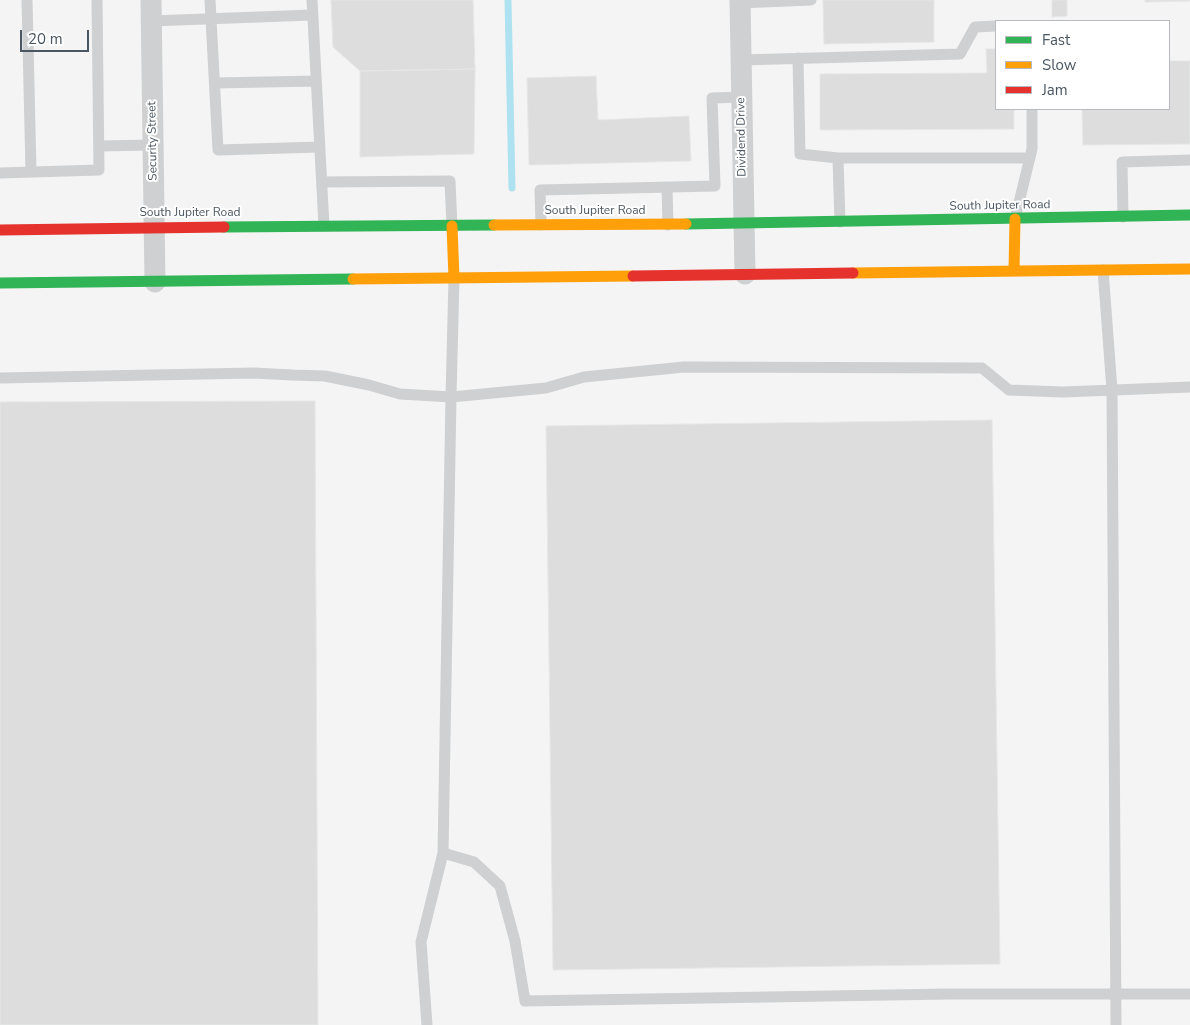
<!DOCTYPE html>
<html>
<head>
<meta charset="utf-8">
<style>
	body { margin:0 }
	#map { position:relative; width:1190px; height:1025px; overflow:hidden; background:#f4f4f4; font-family:"Nunito Sans",sans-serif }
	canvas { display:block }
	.legend { position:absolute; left:995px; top:20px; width:175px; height:90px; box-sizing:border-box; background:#fff; border:1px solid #b7bbc0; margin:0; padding:6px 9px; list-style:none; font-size:15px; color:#4a5661 }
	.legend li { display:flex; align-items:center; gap:10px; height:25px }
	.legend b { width:25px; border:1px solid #b7bbc0 }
	.scale { position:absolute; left:20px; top:30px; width:69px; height:22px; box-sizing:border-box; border:2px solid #4a5661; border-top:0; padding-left:6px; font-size:15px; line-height:18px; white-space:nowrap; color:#4a5661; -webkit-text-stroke:4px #fff; paint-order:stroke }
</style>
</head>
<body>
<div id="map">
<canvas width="1190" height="1025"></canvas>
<ul class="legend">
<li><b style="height:6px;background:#30b455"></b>Fast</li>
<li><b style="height:6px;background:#ff9f0a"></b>Slow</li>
<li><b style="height:6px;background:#e5322d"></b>Jam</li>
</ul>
<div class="scale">20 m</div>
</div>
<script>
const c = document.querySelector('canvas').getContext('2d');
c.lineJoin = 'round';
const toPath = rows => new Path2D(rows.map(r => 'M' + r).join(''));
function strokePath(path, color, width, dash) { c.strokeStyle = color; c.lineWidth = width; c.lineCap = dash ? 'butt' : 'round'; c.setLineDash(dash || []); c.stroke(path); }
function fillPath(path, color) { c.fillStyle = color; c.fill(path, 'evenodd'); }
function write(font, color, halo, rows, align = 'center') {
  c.font = font + ' "Nunito Sans",sans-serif'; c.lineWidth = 4; c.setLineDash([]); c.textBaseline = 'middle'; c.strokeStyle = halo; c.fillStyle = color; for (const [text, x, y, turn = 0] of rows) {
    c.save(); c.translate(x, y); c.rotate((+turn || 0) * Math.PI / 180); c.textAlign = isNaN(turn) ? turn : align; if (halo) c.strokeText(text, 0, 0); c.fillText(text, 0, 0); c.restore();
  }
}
strokePath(toPath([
	[508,0,512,188]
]), '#aee2f0', 7);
const building = toPath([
	[331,0,473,0,475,69,360,71,333,47,331,0],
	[823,0,934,0,934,42,824,44,823,0],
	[1052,0,1067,0,1067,16,1052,17,1052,0],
	[1145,0,1190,0,1190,1,1145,2,1145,0],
	[986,49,996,49,996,109,1014,109,1014,129,820,130,820,74,987,73,986,49],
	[1169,61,1190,61,1190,144,1083,145,1082,109,1169,109,1169,61],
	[475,69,474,154,360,157,360,71,475,69],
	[596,76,598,120,689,116,691,161,529,165,527,78,596,76],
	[315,401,318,1025,0,1025,0,402,315,401],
	[992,420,1000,964,553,970,546,426,992,420]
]);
fillPath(building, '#ddddde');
strokePath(building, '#e5e6e7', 1);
strokePath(toPath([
	[27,0,31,172],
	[210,0,218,150,320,147],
	[312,0,324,226],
	[740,3,811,0],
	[151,21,312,15],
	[798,58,800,154,838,158,840,222],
	[741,60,960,54,975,27,996,26],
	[215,83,316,81],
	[99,146,153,145],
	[838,158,1030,158],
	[0,173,99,170,97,0],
	[322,182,450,181,452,226],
	[667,188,668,225],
	[1123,217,1122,162,1190,160],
	[1015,219,1032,149,1032,109],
	[541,225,540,190,715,186,712,98,742,97],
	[1103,270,1112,390,1116,1025],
	[454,278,451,397,443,853,474,862,500,886,515,941,525,1001,949,994,1190,994],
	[0,378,254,373,292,375,325,376,369,385,400,394,451,397,546,388,584,377,684,367,982,368,1009,390,1063,392,1190,387],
	[427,1025,421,942,443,853]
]), '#ced0d2', 11);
strokePath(toPath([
	[151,0,155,282],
	[740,0,745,274]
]), '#ced0d2', 21);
strokePath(toPath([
	[686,224,1190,215],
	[224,227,494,225],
	[0,283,353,279]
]), '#30b455', 11);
strokePath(toPath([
	[494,225,686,224],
	[452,226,454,278],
	[1014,271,1015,219],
	[853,273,1190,269],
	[353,279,633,276]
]), '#ff9f0a', 11);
strokePath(toPath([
	[0,230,224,227],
	[633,276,853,273]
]), '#e5322d', 11);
write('12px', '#4a5661', '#fff', [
	["Dividend Drive",742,137,-91],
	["Security Street",153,141,-91],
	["South Jupiter Road",1000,206,-1],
	["South Jupiter Road",595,211],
	["South Jupiter Road",190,213]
]);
</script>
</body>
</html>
